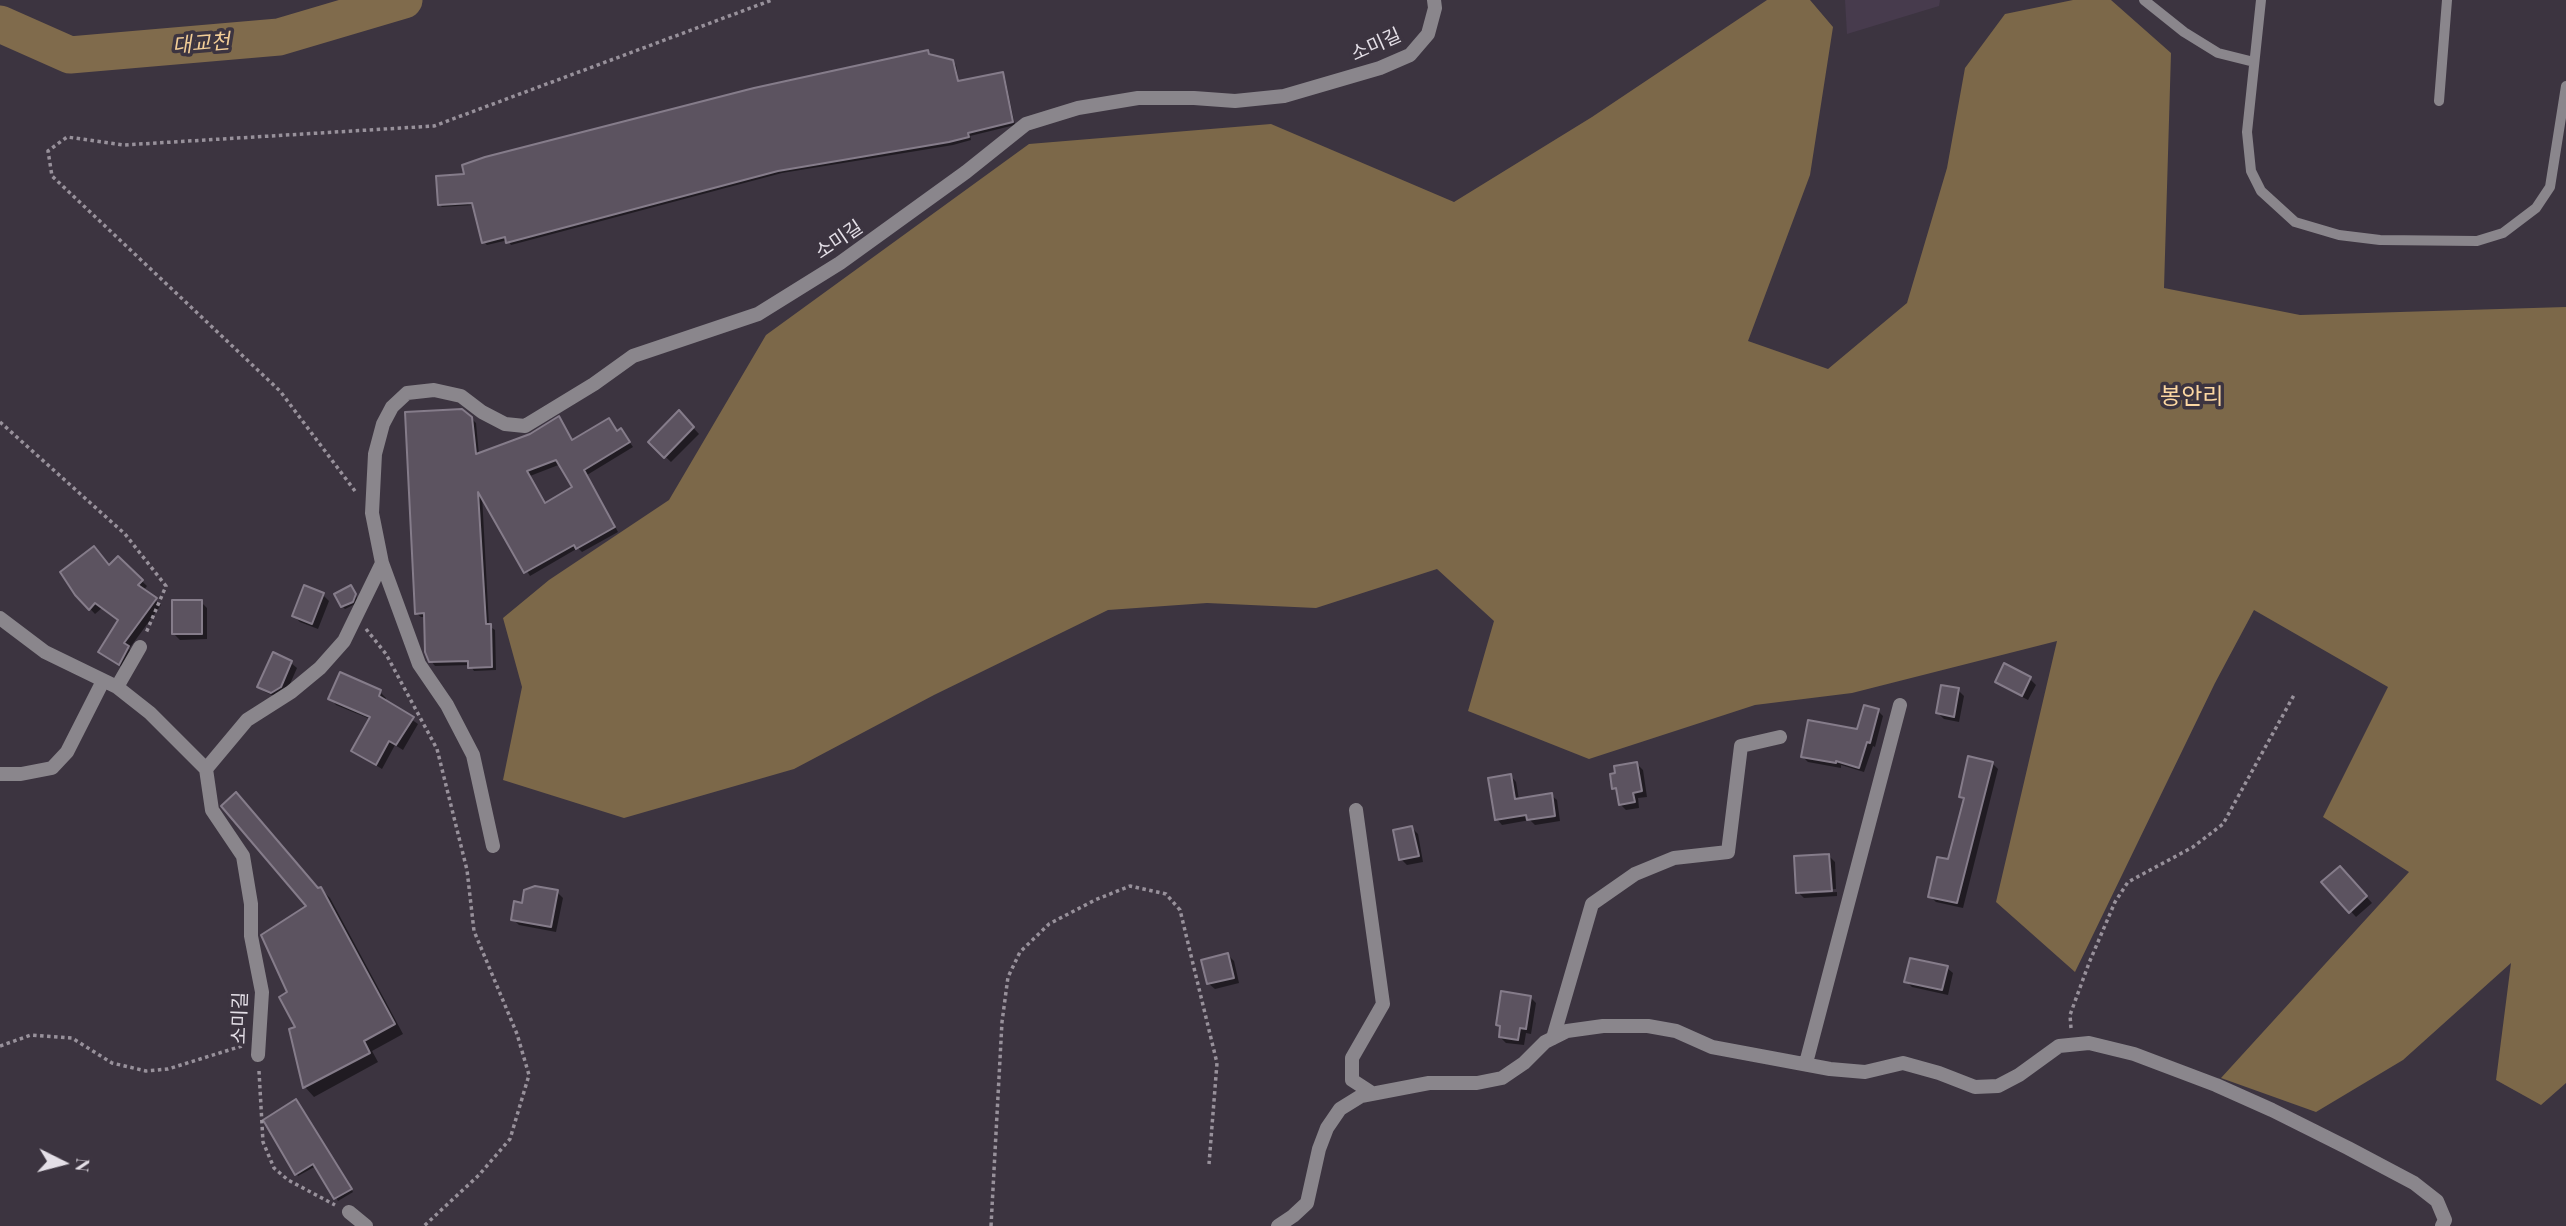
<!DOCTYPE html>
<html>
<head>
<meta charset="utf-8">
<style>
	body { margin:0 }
	#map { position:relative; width:2566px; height:1226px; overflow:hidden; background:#3c3440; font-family:"Playfair Display",serif }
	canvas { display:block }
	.north { position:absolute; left:28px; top:1128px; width:70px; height:70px; -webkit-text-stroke:5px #3c3440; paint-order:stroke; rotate:96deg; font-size:19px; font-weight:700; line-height:28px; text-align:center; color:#e4dfe7 }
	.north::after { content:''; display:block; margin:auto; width:24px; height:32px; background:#e4dfe7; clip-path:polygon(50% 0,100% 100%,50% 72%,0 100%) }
</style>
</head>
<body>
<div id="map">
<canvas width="2566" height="1226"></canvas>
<div class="north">N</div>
</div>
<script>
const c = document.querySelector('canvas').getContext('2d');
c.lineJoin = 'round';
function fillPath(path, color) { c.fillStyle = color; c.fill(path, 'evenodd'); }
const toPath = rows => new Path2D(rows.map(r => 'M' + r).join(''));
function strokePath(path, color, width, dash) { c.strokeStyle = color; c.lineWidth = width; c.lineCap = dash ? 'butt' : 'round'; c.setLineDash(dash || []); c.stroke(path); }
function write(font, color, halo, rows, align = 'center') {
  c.font = font + ' "Playfair Display","Noto Sans KR",serif'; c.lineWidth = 7; c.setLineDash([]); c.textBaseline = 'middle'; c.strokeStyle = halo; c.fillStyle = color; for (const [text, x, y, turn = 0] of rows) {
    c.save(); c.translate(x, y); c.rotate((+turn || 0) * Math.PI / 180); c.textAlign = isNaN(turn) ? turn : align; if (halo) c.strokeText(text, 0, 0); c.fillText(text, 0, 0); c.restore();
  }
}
fillPath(toPath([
	[1845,0,1940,0,1939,6,1847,34]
]), '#473b4d');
fillPath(toPath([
	[1767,0,1810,0,1833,27,1810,175,1748,341,1828,369,1907,303,1947,168,1965,68,2005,14,2073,0,2111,0,2171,53,2164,288,2300,315,2566,307,2566,1083,2541,1105,2496,1080,2511,963,2403,1060,2316,1112,2221,1078,2409,872,2323,817,2388,687,2254,610,2215,683,2075,972,1996,902,2057,641,1852,693,1755,705,1589,759,1468,711,1494,621,1437,569,1316,608,1207,603,1108,610,934,695,794,769,624,818,503,780,522,687,503,618,549,580,669,500,766,335,1029,144,1271,124,1454,202,1592,117]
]), '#7c6849');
fillPath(toPath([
	[928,52,952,62,956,65,959,83,1002,74,1005,77,1015,125,970,136,971,140,953,145,782,173,511,245,508,240,487,245,484,242,474,205,442,207,439,204,466,176],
	[679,412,699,434,671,462,650,442],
	[471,418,476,423,479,455,531,436,559,419,573,441,621,430,633,447,587,475,618,532,582,552,578,548,530,576,482,495,489,626,495,630,496,670,474,671,470,665,435,666,431,661,426,617,421,617,416,613],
	[561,464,574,488,547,504,530,476],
	[118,558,147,586,143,591,161,605,129,649,134,653,125,669,100,652,120,621,102,608,95,614,76,594],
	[353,590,357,598,355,604,345,609,342,606],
	[323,595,329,601,318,629,300,622,294,616],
	[201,602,207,608,207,639,180,640,174,634],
	[274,654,291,663,297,668,286,693,278,698,265,692,259,686],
	[2030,679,2036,685,2028,700,2003,687,1997,682],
	[1958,690,1964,696,1959,722,1944,719,1938,713],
	[380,692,386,698,385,701,418,724,403,750,395,745,382,769,353,751,370,719,336,705,331,699],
	[1878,711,1883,716,1875,747,1873,746,1864,772,1841,765,1841,768,1808,762,1803,757,1858,731],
	[1992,763,1998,769,1963,908,1936,902,1930,896,1949,861,1965,801,1961,796],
	[1637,764,1643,770,1647,797,1638,798,1639,808,1626,810,1620,804,1619,793,1614,788],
	[1511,776,1516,782,1519,800,1551,795,1557,800,1560,821,1535,825,1530,820,1502,825,1497,819],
	[1412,828,1418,834,1423,862,1407,865,1401,859],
	[1829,856,1835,862,1836,889,1801,891,1801,894,1837,892,1837,896,1804,898,1798,892],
	[2346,874,2372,903,2356,917,2324,882],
	[321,889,330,898,403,1034,372,1051,378,1062,314,1097,305,1087,291,1030,297,1028,289,993,309,907],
	[557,892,563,898,556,932,519,925,513,919,523,905],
	[1228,955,1234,961,1239,983,1215,989,1209,984,1203,961],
	[1947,968,1953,973,1948,995,1912,987,1906,981],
	[1530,997,1536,1003,1531,1034,1526,1033,1524,1045,1506,1043,1500,1037,1502,1028,1498,1025],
	[298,1104,353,1192,338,1201,316,1166,298,1176,296,1173]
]), '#0007');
strokePath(toPath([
	[0,24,70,55,279,37,404,0]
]), '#806b4c', 37);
const building = toPath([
	[928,50,929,54,953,60,958,81,1003,72,1013,122,968,133,969,137,949,142,778,171,506,243,505,237,482,243,472,203,438,205,436,176,464,174,462,165,485,157,754,88,928,50],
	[462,409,472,417,476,454,530,434,559,416,572,440,609,418,617,431,621,428,630,442,584,470,615,527,576,549,574,545,524,573,478,492,486,624,491,624,492,667,468,668,468,661,429,662,425,652,424,613,415,614,405,412,462,409],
	[556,460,572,487,545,503,527,471,556,460],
	[679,410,694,427,664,458,648,442,679,410],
	[94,546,109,565,118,556,143,580,138,585,157,598,124,643,129,646,119,665,98,652,118,620,95,603,89,610,75,595,60,572,94,546],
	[304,585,324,593,312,624,292,616,304,585],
	[351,585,356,594,353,602,341,607,334,594,351,585],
	[172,600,202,600,202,634,172,634,172,600],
	[273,652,292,661,281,687,271,693,257,687,273,652],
	[2004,663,2031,677,2022,696,1995,682,2004,663],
	[340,672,381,690,379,696,414,717,396,745,389,741,376,765,351,751,370,717,328,699,340,672],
	[1941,685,1959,688,1954,717,1936,713,1941,685],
	[1864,705,1879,709,1870,743,1867,742,1859,768,1836,761,1836,763,1801,757,1808,720,1857,729,1864,705],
	[1968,756,1993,762,1957,903,1928,897,1937,857,1948,859,1964,798,1959,797,1968,756],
	[1637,762,1642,791,1633,793,1635,802,1619,805,1616,788,1612,789,1610,774,1615,773,1614,766,1637,762],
	[1511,774,1515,799,1552,793,1555,816,1527,820,1526,815,1495,820,1488,778,1511,774],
	[236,792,318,888,321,887,395,1024,364,1041,370,1053,303,1088,289,1029,295,1027,279,997,287,992,261,935,306,906,221,806,236,792],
	[1412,826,1419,856,1399,860,1393,830,1412,826],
	[1829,854,1832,891,1796,893,1794,856,1829,854],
	[2340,866,2367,896,2349,913,2321,882,2340,866],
	[535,886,558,890,551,927,511,920,514,901,522,903,524,890,535,886],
	[1228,953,1234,978,1207,984,1201,960,1228,953],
	[1910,958,1948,966,1942,990,1904,982,1910,958],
	[1501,991,1531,996,1526,1029,1520,1028,1518,1040,1499,1037,1500,1026,1496,1025,1501,991],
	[296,1099,352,1189,334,1199,313,1164,295,1175,263,1120,296,1099]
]);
fillPath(building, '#5c5360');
strokePath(building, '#857c8a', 2);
strokePath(toPath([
	[0,422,125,534,166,586,146,633],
	[355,491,280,391,52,176,48,151,67,137,124,145,434,126,772,0],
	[366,629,386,654,437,749,467,870,474,931,517,1034,529,1075,510,1139,479,1175,424,1226],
	[2071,1028,2070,1015,2089,963,2115,902,2128,882,2193,847,2223,824,2294,695],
	[0,1046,31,1035,72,1038,112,1063,146,1071,168,1069,242,1046],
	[259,1071,263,1142,274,1168,288,1180,335,1205],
	[991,1226,1002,1022,1008,977,1020,952,1049,924,1095,900,1130,886,1166,894,1180,910,1217,1063,1209,1164]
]), '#98919b', 3.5, [3.5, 3.5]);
strokePath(toPath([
	[2144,0,2184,32,2218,53,2254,62],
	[2261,0,2247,132,2251,171,2261,191,2295,222,2339,235,2380,240,2477,241,2503,233,2536,208,2550,187,2566,86],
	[2439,101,2447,0]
]), '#8a868c', 10);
strokePath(toPath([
	[382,563,419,664,447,705,473,755,493,846],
	[0,618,45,652,117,687,150,713,206,769,212,810,243,856,251,904,251,936,262,992,258,1055],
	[117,687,140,647],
	[206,769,247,720,291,692,320,668,344,641,382,563,372,513,375,454,383,424,392,407,407,393,434,390,461,396,482,412,505,424,525,426,594,384,633,356,758,314,840,263,966,172,1026,124,1078,108,1138,98,1194,98,1235,101,1284,96,1380,68,1410,55,1428,34,1435,8,1434,0],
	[0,774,21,774,52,768,67,752,103,681],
	[1356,810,1383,1004,1352,1058,1352,1080,1372,1093],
	[1553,1038,1592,904,1635,874,1674,858,1728,852,1741,746,1780,737],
	[1806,1063,1900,705],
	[349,1212,366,1226],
	[1278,1226,1293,1216,1307,1203,1319,1149,1327,1128,1340,1109,1361,1096,1429,1083,1477,1083,1502,1078,1524,1063,1545,1042,1567,1031,1603,1026,1648,1026,1676,1031,1712,1047,1830,1069,1865,1072,1903,1063,1939,1073,1975,1087,1998,1086,2019,1075,2059,1046,2089,1043,2134,1054,2216,1085,2272,1110,2348,1148,2414,1183,2437,1201,2445,1220,2442,1226]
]), '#8a868c', 14);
write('19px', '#e4dfe7', '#3c3440', [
	["소미길",1376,45,-24],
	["소미길",839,240,-34],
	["소미길",240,1018,-88]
]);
write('italic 21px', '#f2cd97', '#3c3440', [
	["대교천",201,44,-5]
]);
write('23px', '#fcd7a2', '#3c3440', [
	["봉안리",2192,397]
]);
</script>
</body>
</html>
